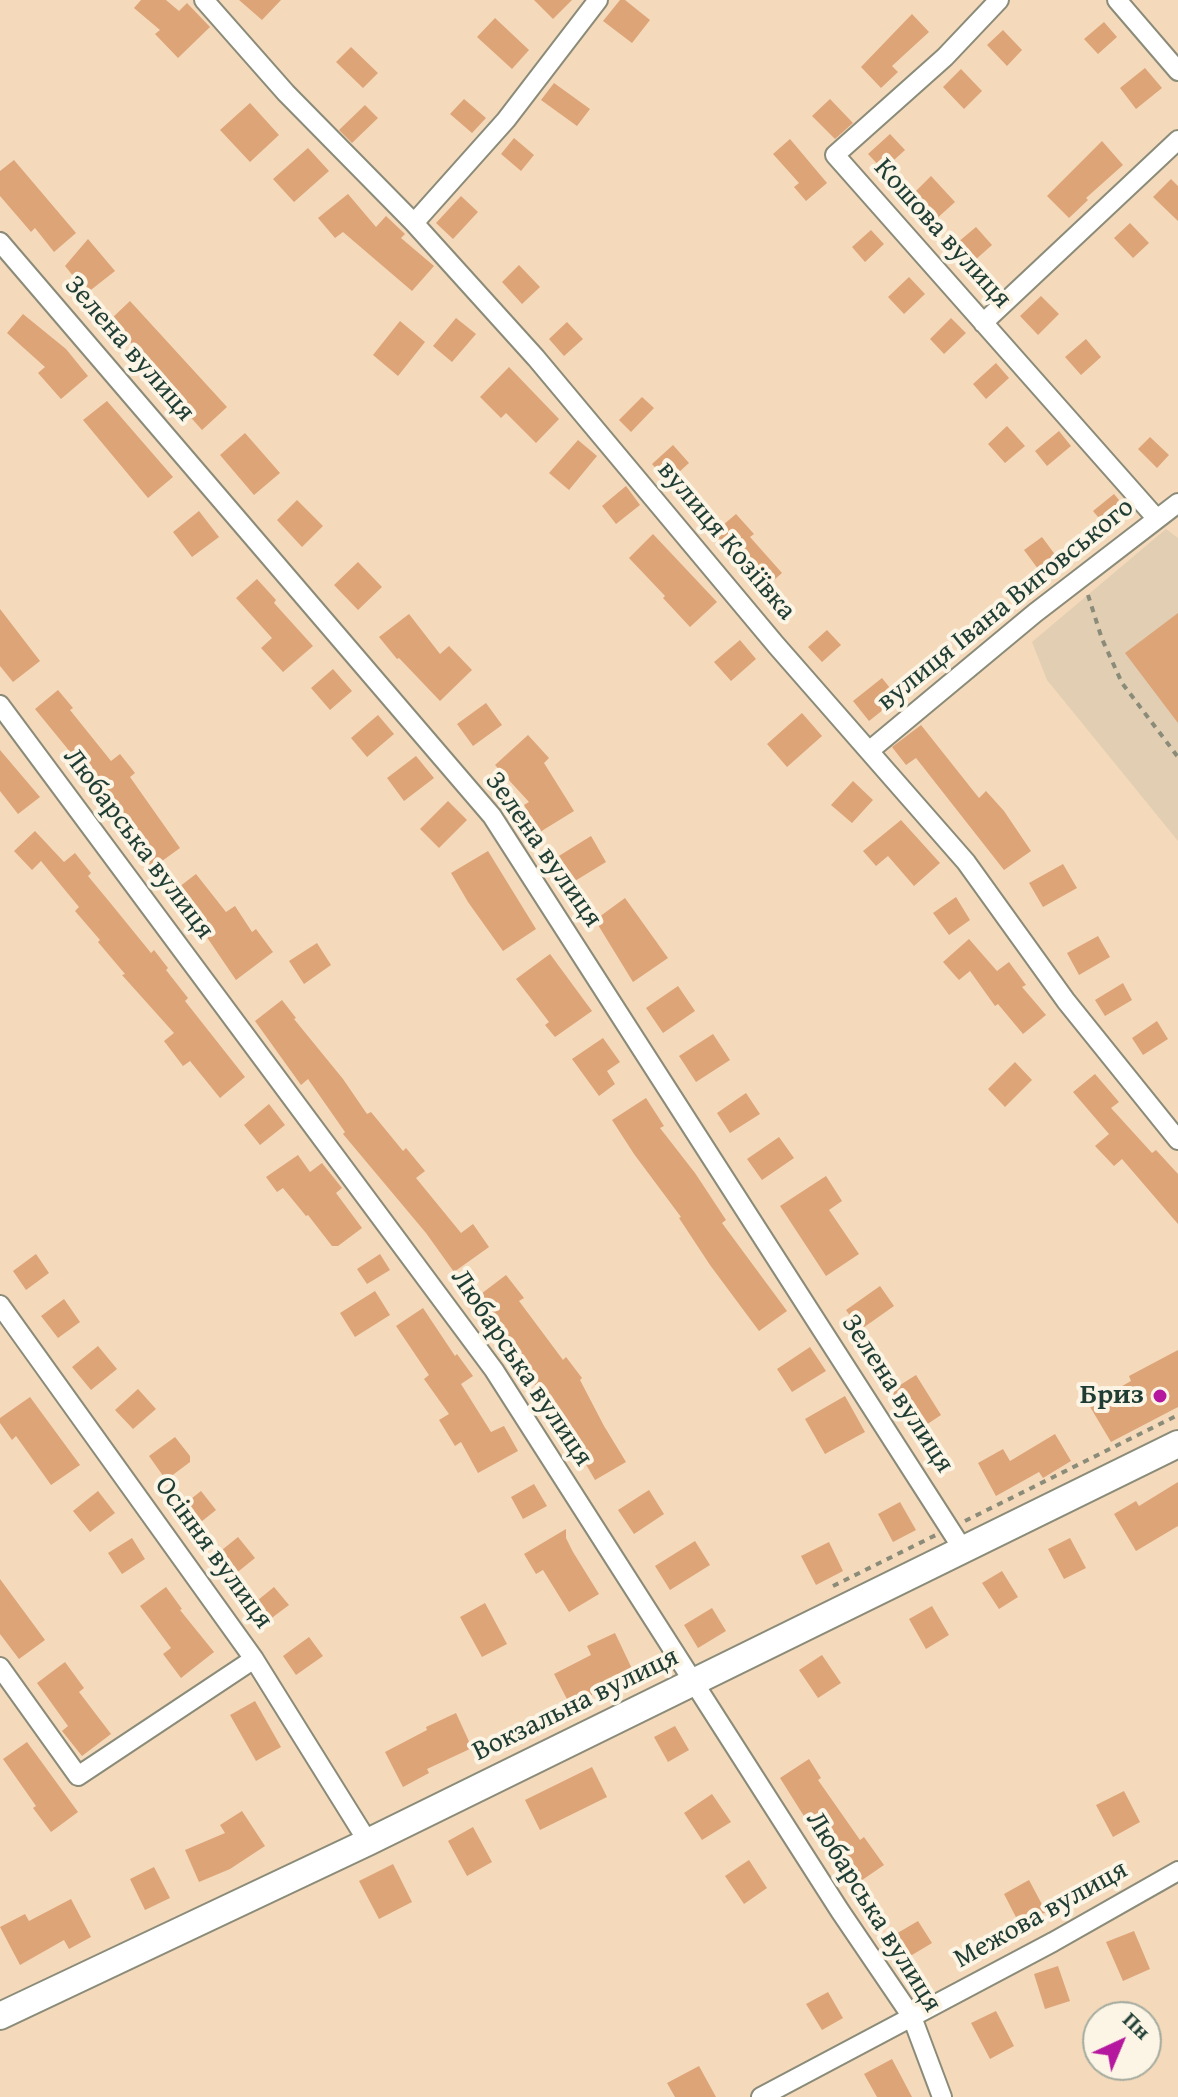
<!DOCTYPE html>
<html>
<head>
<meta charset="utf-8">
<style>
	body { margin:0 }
	#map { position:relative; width:1178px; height:2097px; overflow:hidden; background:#f4d9bb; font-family:"Gentium Book Plus",serif }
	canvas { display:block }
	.north { position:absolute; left:1082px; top:2001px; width:80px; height:80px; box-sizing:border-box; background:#fcf5e5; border:2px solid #a4ab9e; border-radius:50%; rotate:44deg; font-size:22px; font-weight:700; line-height:32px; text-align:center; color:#1f3d34 }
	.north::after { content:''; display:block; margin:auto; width:28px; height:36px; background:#b5179e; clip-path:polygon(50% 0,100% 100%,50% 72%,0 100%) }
</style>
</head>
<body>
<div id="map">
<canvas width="1178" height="2097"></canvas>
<div class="north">Пн</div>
</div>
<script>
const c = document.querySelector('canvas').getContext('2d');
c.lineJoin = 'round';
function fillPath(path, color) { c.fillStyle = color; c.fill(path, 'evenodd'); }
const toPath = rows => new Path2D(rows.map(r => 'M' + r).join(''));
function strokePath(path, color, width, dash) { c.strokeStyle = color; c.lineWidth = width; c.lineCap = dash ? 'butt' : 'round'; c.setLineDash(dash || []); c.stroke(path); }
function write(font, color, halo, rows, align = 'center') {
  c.font = font + ' "Gentium Book Plus",serif'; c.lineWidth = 8; c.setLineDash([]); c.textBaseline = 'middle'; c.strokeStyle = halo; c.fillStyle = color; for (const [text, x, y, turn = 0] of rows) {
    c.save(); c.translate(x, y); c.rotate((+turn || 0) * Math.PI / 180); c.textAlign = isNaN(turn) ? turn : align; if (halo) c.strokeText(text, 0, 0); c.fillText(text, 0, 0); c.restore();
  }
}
fillPath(toPath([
	[1166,529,1178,538,1178,841,1047,680,1032,642]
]), '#e1ceb3');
fillPath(toPath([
	[141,0,166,0,179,11,187,3,210,27,178,58,155,34,160,30,134,8],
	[239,0,281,0,262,20],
	[534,0,572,0,553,19],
	[620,0,625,0,650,20,632,43,603,21],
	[912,14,929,32,892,66,898,72,881,88,861,67],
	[495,18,529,50,512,69,477,37],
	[1104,22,1117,37,1098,54,1084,39],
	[1003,30,1022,50,1007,66,987,45],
	[351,47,378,73,363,88,336,62],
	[1145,68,1162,88,1136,109,1120,88],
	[961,69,982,91,964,109,943,87],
	[554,83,590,109,577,126,541,100],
	[464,99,486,118,472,133,450,114],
	[830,99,853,123,835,139,812,116],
	[250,103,279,135,250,162,220,130],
	[365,105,378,118,352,143,339,130],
	[890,134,905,150,883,170,868,154],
	[514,138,534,155,521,171,501,154],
	[790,139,827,183,806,201,794,187,799,183,773,154],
	[1102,141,1123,165,1086,198,1088,200,1069,218,1047,196],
	[308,148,329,171,294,202,273,179],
	[14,160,76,233,54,252,35,228,31,232,0,196,0,171],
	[931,176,955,202,934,221,911,196],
	[1171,179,1178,186,1178,221,1153,197],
	[348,194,376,227,386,216,405,234,401,238,434,266,412,291,343,232,335,238,318,218],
	[461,196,478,212,453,239,436,223],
	[1130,223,1149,243,1133,258,1114,238],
	[976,227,992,245,974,261,957,243],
	[871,230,884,244,865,262,852,247],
	[88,239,115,271,87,293,65,266],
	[519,265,540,287,522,304,502,282],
	[909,277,925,294,904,314,888,297],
	[1041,296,1059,314,1038,335,1020,316],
	[130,301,227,407,202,430,161,384,165,381,110,320],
	[23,314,66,349,88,376,61,399,38,373,45,367,7,333],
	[456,318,476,334,452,362,433,346],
	[951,318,966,333,944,354,930,339],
	[400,321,425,342,398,376,373,355],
	[567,322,583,339,564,356,549,339],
	[1086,339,1101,357,1081,375,1065,357],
	[996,363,1009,378,986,399,973,384],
	[509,367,559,419,536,443,506,413,501,418,480,397],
	[642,397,654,408,631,432,619,420],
	[107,401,173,477,148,498,83,420],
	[1007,426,1025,446,1005,463,988,444],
	[1059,431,1071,446,1047,466,1035,451],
	[245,433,280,473,254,495,220,455],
	[1150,437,1169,455,1157,468,1138,449],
	[578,440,597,456,569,490,549,473],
	[673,445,689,463,668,482,652,464],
	[626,486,640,505,616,524,602,506],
	[1114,494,1129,512,1109,530,1093,511],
	[297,500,323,526,302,547,277,520],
	[199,511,219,537,192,557,173,532],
	[736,514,754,534,750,537,782,573,759,593,710,536],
	[653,534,717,602,690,627,663,598,665,596,629,558],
	[1042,537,1062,564,1044,577,1024,550],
	[358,562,382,587,358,610,334,585],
	[257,579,276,600,274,603,313,646,283,672,261,648,272,638,236,598],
	[0,609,40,661,13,682,0,666],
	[1178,613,1178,723,1125,653],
	[409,614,440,654,449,646,472,670,440,701,399,658,397,659,379,637],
	[827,630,841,645,822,662,808,647],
	[740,640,756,659,731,681,714,662],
	[333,669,352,691,330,710,311,688],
	[882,678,898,698,869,721,853,701],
	[58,690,73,708,70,710,111,761,120,754,135,773,130,777,180,848,151,869,111,812,116,808,35,709],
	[486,703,502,725,473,746,457,724],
	[802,713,822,736,787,767,767,744],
	[378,715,394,734,367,757,351,738],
	[921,725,979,798,986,791,1004,811,1031,851,1004,870,916,758,906,765,892,747],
	[528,735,549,758,544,763,574,811,540,832,524,805,529,802,495,765],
	[0,750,40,797,18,814,0,791],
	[416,756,434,778,404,801,387,778],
	[853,781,873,800,852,823,831,805],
	[448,801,467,820,439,848,420,829],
	[901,820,940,863,914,886,888,856,876,866,863,851],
	[35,831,64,862,75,853,91,873,88,876,112,905,151,953,154,950,168,968,166,970,188,998,185,1001,245,1077,220,1098,190,1061,183,1066,164,1041,174,1033,122,975,125,974,98,942,100,940,75,911,79,907,41,861,32,870,14,851],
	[591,836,606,862,570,884,554,859],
	[488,851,536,929,503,951,468,902,451,873],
	[1063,864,1077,888,1043,907,1029,883],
	[196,874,226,912,235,906,252,932,256,929,273,952,236,980,187,908,179,913,166,897],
	[956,897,970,920,949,935,933,913],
	[625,898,668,958,633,982,595,920],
	[1098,936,1110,957,1079,975,1067,953],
	[969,939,997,971,1009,962,1026,985,1022,987,1046,1015,1023,1034,998,1004,995,1006,970,971,959,980,943,962],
	[317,943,331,965,304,984,289,961],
	[550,954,592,1011,555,1037,545,1025,549,1022,516,979],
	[1123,983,1132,1000,1105,1016,1095,1000],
	[678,986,695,1011,663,1033,646,1008],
	[282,1000,296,1018,294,1019,343,1079,367,1114,371,1112,403,1151,406,1148,425,1171,416,1178,461,1233,473,1224,489,1247,454,1272,426,1233,343,1134,345,1132,308,1079,301,1085,255,1021],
	[1157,1021,1168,1039,1143,1055,1132,1038],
	[713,1034,730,1060,696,1082,679,1056],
	[603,1038,620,1062,607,1071,615,1084,599,1096,572,1059],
	[1015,1062,1032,1080,1005,1107,988,1089],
	[1095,1074,1119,1102,1111,1108,1152,1153,1156,1150,1178,1174,1178,1224,1122,1159,1114,1166,1095,1146,1109,1134,1073,1092],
	[746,1093,760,1114,730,1133,717,1113],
	[646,1098,664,1126,660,1128,695,1173,726,1220,722,1223,787,1311,759,1331,710,1265,679,1218,681,1217,634,1154,612,1120],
	[269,1104,285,1125,260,1145,244,1125],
	[779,1137,794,1158,762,1180,747,1159],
	[298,1155,310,1172,322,1163,342,1188,336,1193,362,1228,338,1246,332,1246,308,1215,306,1216,283,1188,277,1192,266,1177],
	[826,1176,842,1201,829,1210,859,1254,826,1276,780,1206],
	[36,1254,49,1273,26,1290,13,1271],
	[380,1254,390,1270,367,1284,357,1269],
	[506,1275,524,1298,519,1301,563,1360,566,1357,582,1378,580,1380,604,1426,626,1462,595,1480,556,1413,521,1366,518,1368,501,1345,505,1342,473,1300],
	[880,1286,894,1306,860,1330,846,1310],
	[375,1291,390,1315,355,1337,340,1313],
	[64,1299,80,1322,58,1338,41,1316],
	[423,1308,455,1356,457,1354,473,1376,461,1384,491,1432,504,1426,518,1451,478,1473,461,1442,455,1446,439,1420,449,1414,424,1379,429,1375,396,1326],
	[98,1346,117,1369,91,1390,72,1367],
	[810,1347,826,1371,792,1392,777,1369],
	[1178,1350,1178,1407,1111,1442,1089,1405,1131,1381,1129,1376],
	[916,1375,941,1415,914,1433,889,1392],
	[138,1389,156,1409,133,1429,115,1410],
	[845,1396,865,1432,825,1454,805,1419],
	[30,1397,80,1465,51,1485,16,1436,12,1440,0,1423,0,1418],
	[1055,1434,1071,1461,1043,1478,1039,1472,996,1496,978,1463,1003,1449,1010,1461],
	[175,1437,190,1456,190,1462,166,1480,149,1456],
	[1178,1482,1178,1526,1136,1551,1114,1514,1136,1501,1139,1506],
	[534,1484,547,1506,523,1519,511,1497],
	[649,1490,664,1514,634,1534,618,1510],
	[98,1491,115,1513,90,1532,73,1511],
	[201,1491,216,1510,192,1529,177,1510],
	[900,1502,916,1530,893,1542,878,1514],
	[566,1529,566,1538,573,1552,599,1594,569,1612,543,1570,536,1574,524,1554],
	[238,1537,255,1558,229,1579,212,1558],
	[132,1538,145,1559,122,1574,108,1553],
	[1070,1538,1086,1568,1064,1579,1048,1549],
	[695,1541,710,1565,670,1590,655,1566],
	[829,1542,843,1571,816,1585,801,1556],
	[1002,1571,1018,1597,999,1609,982,1583],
	[0,1579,45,1640,19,1659,0,1634],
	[166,1587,182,1609,180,1610,214,1652,181,1678,163,1654,171,1648,140,1606],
	[274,1587,289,1605,261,1626,247,1609],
	[485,1603,507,1644,482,1657,460,1617],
	[932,1606,949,1635,926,1649,909,1619],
	[712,1608,726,1631,698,1648,684,1625],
	[615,1633,635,1675,570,1705,554,1674,591,1655,587,1646],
	[309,1637,323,1656,296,1675,283,1656],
	[822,1655,841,1683,818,1698,799,1670],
	[65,1662,84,1688,79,1692,111,1734,82,1756,62,1731,68,1726,37,1683],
	[255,1701,281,1747,256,1761,230,1715],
	[456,1713,472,1748,427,1769,429,1773,403,1787,385,1752,427,1730,426,1727],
	[675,1726,689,1750,668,1762,654,1737],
	[27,1742,78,1812,51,1832,33,1808,36,1806,3,1759],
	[809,1759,821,1778,818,1780,860,1840,864,1837,884,1865,852,1887,805,1823,807,1821,780,1778],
	[592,1767,607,1797,540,1830,525,1800],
	[1124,1791,1140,1822,1113,1837,1096,1805],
	[712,1794,731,1822,702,1840,684,1813],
	[242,1811,265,1846,230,1869,199,1882,185,1850,225,1833,220,1825],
	[473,1827,492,1862,467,1876,448,1841],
	[749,1860,767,1888,744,1904,725,1876],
	[393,1864,412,1902,379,1919,359,1881],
	[154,1867,170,1898,145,1910,130,1879],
	[1029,1880,1046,1912,1020,1925,1004,1894],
	[71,1899,91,1937,69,1949,64,1940,20,1965,0,1927,25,1914,29,1921],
	[918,1921,932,1943,902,1961,889,1938],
	[1134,1931,1150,1969,1123,1981,1106,1942],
	[1058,1966,1070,2001,1045,2009,1034,1974],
	[828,1992,843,2018,822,2030,806,2004],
	[996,2011,1014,2046,990,2059,971,2023],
	[892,2059,912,2097,877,2097,864,2074],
	[699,2066,716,2097,675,2097,667,2083]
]), '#dda478');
const minor = toPath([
	[204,0,286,93,414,223,536,358,776,645,966,862,1066,1001,1178,1140],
	[999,0,945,57,835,155,1157,519],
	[1117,0,1178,71],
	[414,223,506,120,598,0],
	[0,242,492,816,962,1548],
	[983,323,1178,140],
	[0,705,494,1370,840,1911,912,2017,942,2097],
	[869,751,1035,613,1178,503],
	[0,1305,254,1659,368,1842],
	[0,1667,78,1776,254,1659],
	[761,2097,1053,1942,1178,1871]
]);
const secondary = toPath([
	[0,2016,368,1842,1178,1444]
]);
strokePath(minor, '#8a8b78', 22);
strokePath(secondary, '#8a8b78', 30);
strokePath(toPath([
	[1088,595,1102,639,1122,683,1178,757],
	[965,1521,1178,1415],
	[833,1586,936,1535]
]), '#8a8b78', 4, [6, 6]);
strokePath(minor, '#fff', 18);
strokePath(secondary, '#fff', 26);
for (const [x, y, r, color] of [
	[1160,1396,8,"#b5179e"]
]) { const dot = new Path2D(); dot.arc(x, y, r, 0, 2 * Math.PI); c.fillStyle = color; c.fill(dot); strokePath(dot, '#fcf5e5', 3); }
write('28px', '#1f3d34', '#fcf5e5', [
	["Кошова вулиця",942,234,48],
	["Зелена вулиця",129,349,49],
	["вулиця Козіївка",726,541,50],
	["вулиця Івана Виговського",1006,605,-39],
	["Любарська вулиця",138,844,53],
	["Зелена вулиця",543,850,55],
	["Любарська вулиця",521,1368,56],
	["Зелена вулиця",897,1394,57],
	["Осіння вулиця",213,1553,54],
	["Вокзальна вулиця",576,1705,-26],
	["Любарська вулиця",873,1912,58],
	["Межова вулиця",1041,1915,-29]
]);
write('bold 28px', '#1f3d34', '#fcf5e5', [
	["Бриз",1144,1396]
], 'right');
</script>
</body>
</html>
